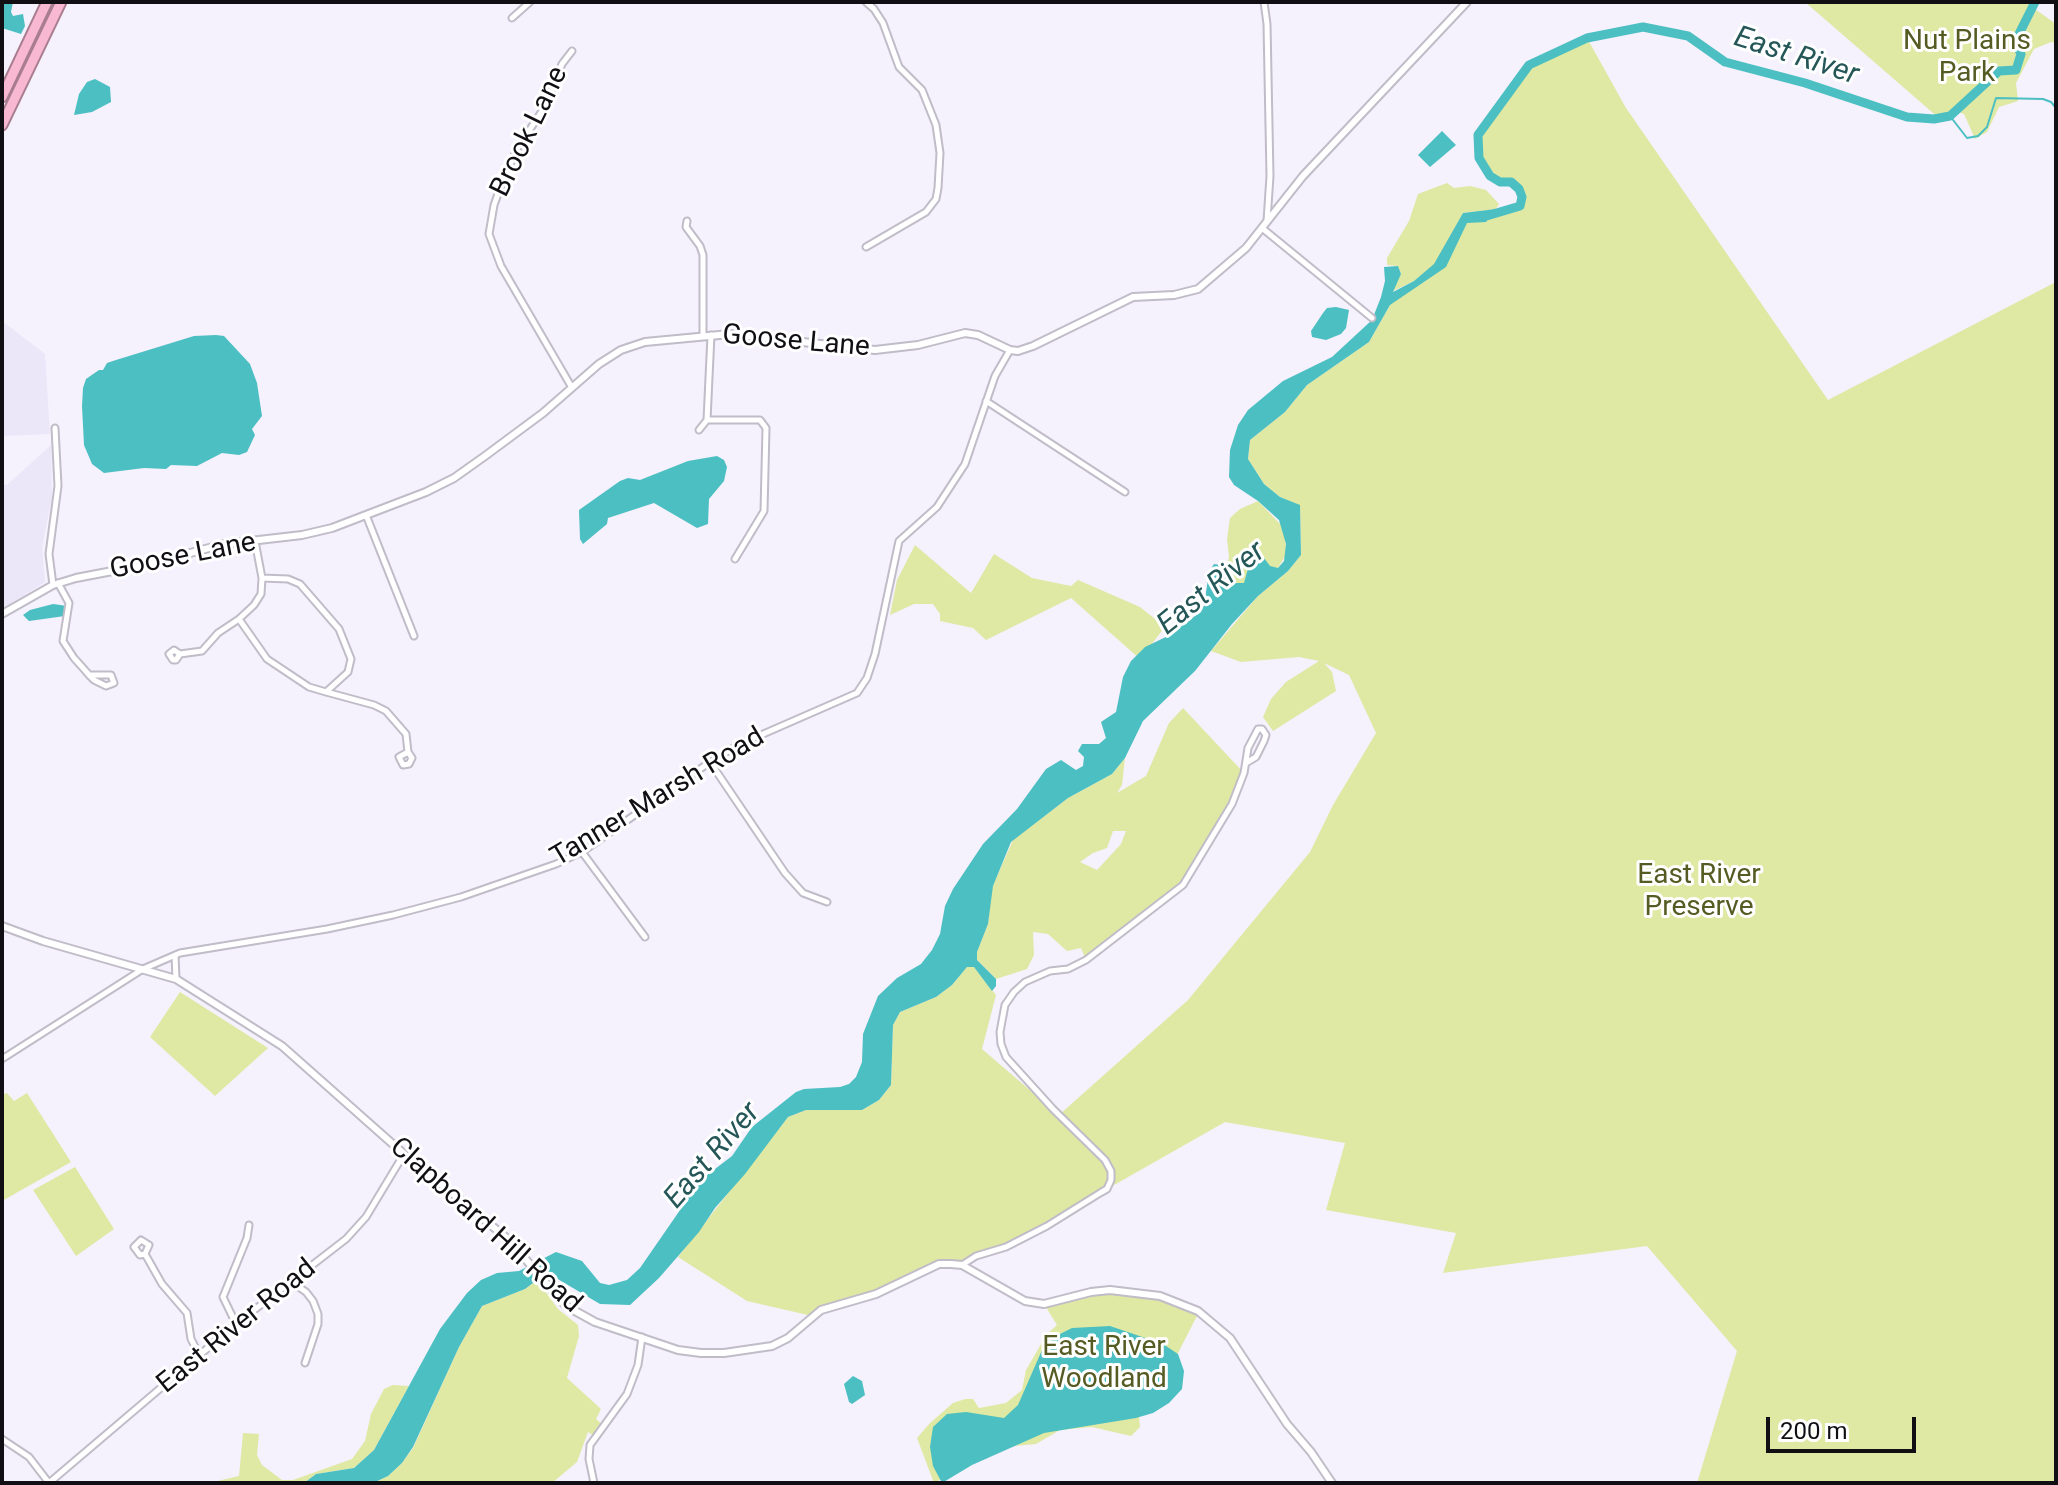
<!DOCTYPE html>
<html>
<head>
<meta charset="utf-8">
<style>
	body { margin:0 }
	#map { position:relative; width:2058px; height:1485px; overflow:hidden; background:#f5f1fd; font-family:Roboto,sans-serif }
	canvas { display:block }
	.frame { position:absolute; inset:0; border:4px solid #110f13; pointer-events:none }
	.scale { position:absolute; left:1766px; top:1417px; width:150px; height:36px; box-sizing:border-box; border:4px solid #110f13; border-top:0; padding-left:10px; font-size:24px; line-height:28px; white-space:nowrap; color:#110f13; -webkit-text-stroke:6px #fff; paint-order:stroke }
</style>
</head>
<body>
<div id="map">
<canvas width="2058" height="1485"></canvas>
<div class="frame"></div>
<div class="scale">200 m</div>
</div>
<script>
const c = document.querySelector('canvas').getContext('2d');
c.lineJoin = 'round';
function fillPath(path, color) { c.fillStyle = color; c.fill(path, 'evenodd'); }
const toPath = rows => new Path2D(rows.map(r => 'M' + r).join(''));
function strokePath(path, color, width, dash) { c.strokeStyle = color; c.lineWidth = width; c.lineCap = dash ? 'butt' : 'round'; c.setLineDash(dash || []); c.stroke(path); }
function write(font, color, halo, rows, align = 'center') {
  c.font = font + ' Roboto,sans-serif'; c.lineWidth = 6; c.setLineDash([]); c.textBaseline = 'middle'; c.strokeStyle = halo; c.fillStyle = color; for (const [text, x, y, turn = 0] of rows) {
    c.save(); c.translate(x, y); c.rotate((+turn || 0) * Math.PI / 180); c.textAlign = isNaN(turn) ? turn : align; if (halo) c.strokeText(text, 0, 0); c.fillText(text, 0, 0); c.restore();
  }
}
fillPath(toPath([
	[2,321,45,354,50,434,2,436],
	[51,445,52,497,42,547,45,582,2,609,2,484,7,485]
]), '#ece6f9');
fillPath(toPath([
	[1805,2,2025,2,2056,24,2056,43,2051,42,2034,49,2016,83,2018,101,1999,107,1987,132,1975,139,1964,114,1958,112,1940,119],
	[1587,38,1626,108,1828,400,2056,282,2056,1483,1697,1483,1737,1351,1647,1246,1443,1273,1456,1233,1326,1210,1345,1143,1225,1122,1107,1189,1047,1226,1006,1247,962,1265,939,1264,876,1294,821,1310,812,1316,747,1301,678,1257,788,1117,806,1110,862,1110,879,1100,891,1085,893,1025,900,1012,936,997,952,985,967,967,974,967,996,995,982,1049,1059,1115,1188,1000,1310,852,1333,805,1376,733,1349,675,1324,663,1332,672,1336,691,1273,731,1263,717,1271,699,1286,682,1319,661,1299,657,1241,662,1211,651,1258,596,1288,571,1301,555,1300,506,1280,497,1264,484,1248,459,1250,440,1285,412,1307,385,1369,342,1390,305,1390,298,1414,285,1426,272,1414,281,1391,292,1401,274,1398,266,1387,265,1387,258,1409,221,1418,194,1447,183,1454,188,1470,186,1486,190,1499,204,1496,209,1463,213,1437,261,1447,251,1466,220,1482,214,1494,215,1520,206,1522,197,1519,189,1511,182,1500,182,1490,176,1479,158,1478,135,1529,65],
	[1258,501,1283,527,1287,553,1278,568,1249,565,1245,583,1236,583,1227,566,1229,557,1227,539,1230,518,1240,509],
	[915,545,971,593,994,554,1032,578,1071,586,1078,580,1140,607,1165,627,1140,659,1071,598,986,640,973,628,940,621,940,614,933,604,914,604,890,615,897,580],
	[1183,708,1244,773,1239,787,1183,885,1086,960,1081,948,1067,951,1048,934,1033,932,1034,955,1027,969,996,979,977,960,977,952,988,924,990,895,994,883,1013,840,1068,798,1112,774,1125,758,1122,785,1117,793,1146,776,1169,723],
	[1113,831,1126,831,1121,844,1097,870,1080,862,1093,853,1107,848],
	[180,992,268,1048,215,1096,150,1037],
	[7,1093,14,1101,27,1093,71,1162,2,1201,2,1095],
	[75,1167,114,1229,76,1256,33,1190],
	[537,1280,558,1309,578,1325,579,1336,567,1378,601,1409,596,1419,604,1426,596,1437,588,1432,577,1462,552,1483,373,1483,388,1476,402,1463,413,1448,459,1347,482,1306,525,1289],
	[1103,1293,1146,1294,1199,1312,1155,1398,1139,1416,1140,1427,1131,1436,1092,1427,1060,1430,1036,1444,1014,1446,975,1460,934,1483,917,1438,930,1423,953,1403,965,1399,973,1399,979,1408,1006,1403,1022,1390,1026,1370,1047,1334,1057,1325,1044,1304],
	[393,1385,409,1386,374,1450,354,1468,316,1474,304,1483,209,1483,239,1476,243,1433,259,1434,257,1455,262,1465,282,1480,293,1480,352,1459,365,1441,371,1414,384,1389]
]), '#dfe9a3');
fillPath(toPath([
	[2,2,13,2,11,12,13,16,23,14,25,26,21,34,2,28],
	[95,79,110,87,111,102,92,112,74,115,79,94,87,82],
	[1442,131,1456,145,1430,167,1418,155],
	[1496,209,1486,222,1467,223,1446,267,1390,305,1369,342,1307,385,1285,412,1250,440,1248,459,1264,484,1280,497,1300,505,1301,555,1288,571,1258,596,1232,624,1195,671,1143,721,1125,758,1112,774,1068,798,1011,842,993,886,988,924,977,952,977,960,996,979,996,986,992,991,974,967,967,967,952,985,936,997,900,1012,893,1025,891,1085,879,1100,862,1110,806,1110,788,1117,745,1174,715,1208,699,1232,659,1278,630,1305,600,1304,551,1275,537,1280,525,1289,482,1306,459,1347,413,1447,402,1463,388,1476,373,1483,304,1483,316,1474,354,1468,374,1450,440,1329,467,1293,481,1280,497,1273,519,1271,556,1252,582,1261,600,1283,609,1285,627,1280,640,1268,678,1213,694,1185,732,1156,752,1127,796,1092,804,1089,840,1087,849,1084,856,1077,862,1062,863,1034,878,996,897,978,921,964,932,950,940,934,945,906,953,889,983,844,1017,809,1046,769,1061,760,1076,770,1083,766,1084,757,1078,751,1082,744,1099,744,1106,738,1101,722,1116,712,1123,677,1131,661,1145,647,1170,635,1199,613,1204,606,1209,572,1214,564,1227,566,1236,583,1244,583,1249,565,1255,559,1264,558,1270,566,1278,568,1284,561,1286,544,1279,520,1258,501,1234,485,1229,477,1230,450,1238,425,1248,410,1283,381,1332,357,1372,320,1381,297,1385,281,1384,267,1398,266,1401,274,1393,292,1414,281,1434,264,1463,213],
	[1336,307,1349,310,1346,328,1341,334,1326,340,1312,337,1311,331,1323,313,1327,308],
	[216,335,224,336,250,364,257,383,262,416,252,429,255,435,247,452,239,455,222,453,197,466,171,465,166,469,144,468,104,473,92,464,84,445,82,406,83,388,86,379,99,370,103,370,107,363,116,360,194,336],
	[717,456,724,460,727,467,724,481,709,499,708,524,697,528,654,503,608,518,607,524,583,544,580,539,579,510,620,481,628,478,640,480,688,461],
	[53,604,67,606,65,616,29,621,23,615,30,610],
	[1110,1326,1163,1344,1178,1354,1184,1371,1182,1389,1169,1403,1153,1413,1136,1418,1044,1433,972,1465,942,1483,933,1466,930,1447,933,1427,947,1414,966,1412,1004,1418,1018,1405,1042,1350,1056,1336,1072,1328],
	[853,1376,862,1381,865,1395,852,1404,849,1402,844,1384]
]), '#4bbfc2');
strokePath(toPath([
	[1950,116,1967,138,1978,136,1987,127,1996,98,2043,99,2051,102,2056,108]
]), '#4bbfc2', 2);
strokePath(toPath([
	[1483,217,1520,206,1522,197,1519,189,1511,182,1500,182,1490,176,1479,158,1478,135,1529,65,1587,38,1643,27,1688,36,1725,62,1805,83,1907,117,1934,119,1950,116,1999,71,2016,70,2021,54,2015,42,2035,2]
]), '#4bbfc2', 9);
const minor = toPath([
	[866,2,874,9,883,23,899,67,922,90,936,125,940,153,938,188,936,199,926,212,866,247],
	[1264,2,1267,24,1270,176,1267,221],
	[512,18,530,2],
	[687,221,686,227,700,246,703,255,703,335],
	[1262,228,1372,318],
	[711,335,707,420,760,420,766,428,764,511,735,559],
	[571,386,501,266,489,234,494,205,503,180,517,149,544,108,562,64,572,51],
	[986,401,1125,492],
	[699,430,707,420],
	[366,515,414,636],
	[58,583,69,603,63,641,74,658,83,668,90,676,94,680,106,686,114,683,111,675,89,675],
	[53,585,49,554,58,486,55,428],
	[239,619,267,659,309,687,326,692,348,672,351,659,339,629,300,584,288,579,262,578],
	[180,654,176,660,173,660,169,654,174,650,180,654,202,651,218,633,239,619,254,605,261,594,262,578,255,541],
	[326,692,374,705,386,711,406,734,408,752,412,758,409,764,403,765,399,757,408,752],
	[710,762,785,873,803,893,827,902],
	[582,852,645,937],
	[175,955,176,979],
	[2,1059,143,969,180,953,327,929,393,915,461,897,556,864,582,852,710,762,738,745,857,693,867,678,875,654,899,541,937,507,965,464,995,376,1010,350],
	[145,1254,140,1255,134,1247,141,1240,149,1245,145,1254,162,1284,187,1313,191,1339,200,1356],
	[962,1265,976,1256,1006,1247,1047,1226,1100,1193,1107,1189,1111,1180,1111,1171,1105,1160,1053,1109,1006,1057,1001,1044,1000,1032,1005,1005,1014,992,1025,982,1050,971,1068,969,1086,960,1183,885,1232,804,1244,773,1248,748,1258,729,1262,729,1266,735,1264,741,1256,757,1246,763],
	[290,1281,306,1292,313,1301,318,1314,318,1324,305,1363],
	[236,1324,223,1297,247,1238,249,1225],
	[2,1439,29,1457,49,1483],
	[49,1483,236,1324,346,1239,366,1217,404,1154],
	[594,1483,589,1459,590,1445,627,1394,638,1365,642,1337]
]);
const tertiary = toPath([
	[2,614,53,585,76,578,149,564,224,544,302,535,332,528,426,492,454,478,485,456,543,413,599,364,621,350,645,342,730,334,875,350,918,345,965,333,978,335,1010,350,1018,351,1033,346,1133,297,1174,295,1198,289,1246,248,1303,176,1467,2],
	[2,926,43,941,176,979,282,1046,404,1154,508,1239,566,1306,595,1322,678,1350,701,1353,724,1353,772,1346,788,1338,821,1310,876,1294,939,1264,951,1264,962,1265,1025,1301,1044,1304,1091,1292,1110,1290,1160,1296,1198,1311,1230,1338,1287,1424,1311,1452,1332,1483]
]);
const motorway = toPath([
	[2,97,47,2],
	[2,125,61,2]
]);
strokePath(minor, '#c0bcc8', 9);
strokePath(tertiary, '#c0bcc8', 10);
strokePath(motorway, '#a87d8f', 13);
strokePath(minor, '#fff', 5);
strokePath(tertiary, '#fff', 6);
strokePath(motorway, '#f9b8d2', 9);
write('28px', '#555b22', '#fff', [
	["Nut Plains",1967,42],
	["Park",1967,74],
	["East River",1699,876],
	["Preserve",1699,908],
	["East River",1104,1348],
	["Woodland",1104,1380]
]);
write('28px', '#110f13', '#fff', [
	["Brook Lane",530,132,-64],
	["Goose Lane",796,342,5],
	["Goose Lane",183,557,-11],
	["Tanner Marsh Road",658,798,-31],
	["Clapboard Hill Road",485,1226,42],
	["East River Road",237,1327,-39]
]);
write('italic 30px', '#265758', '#fff', [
	["East River",1796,57,18],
	["East River",1212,589,-39],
	["East River",713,1156,-49]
]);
</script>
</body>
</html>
